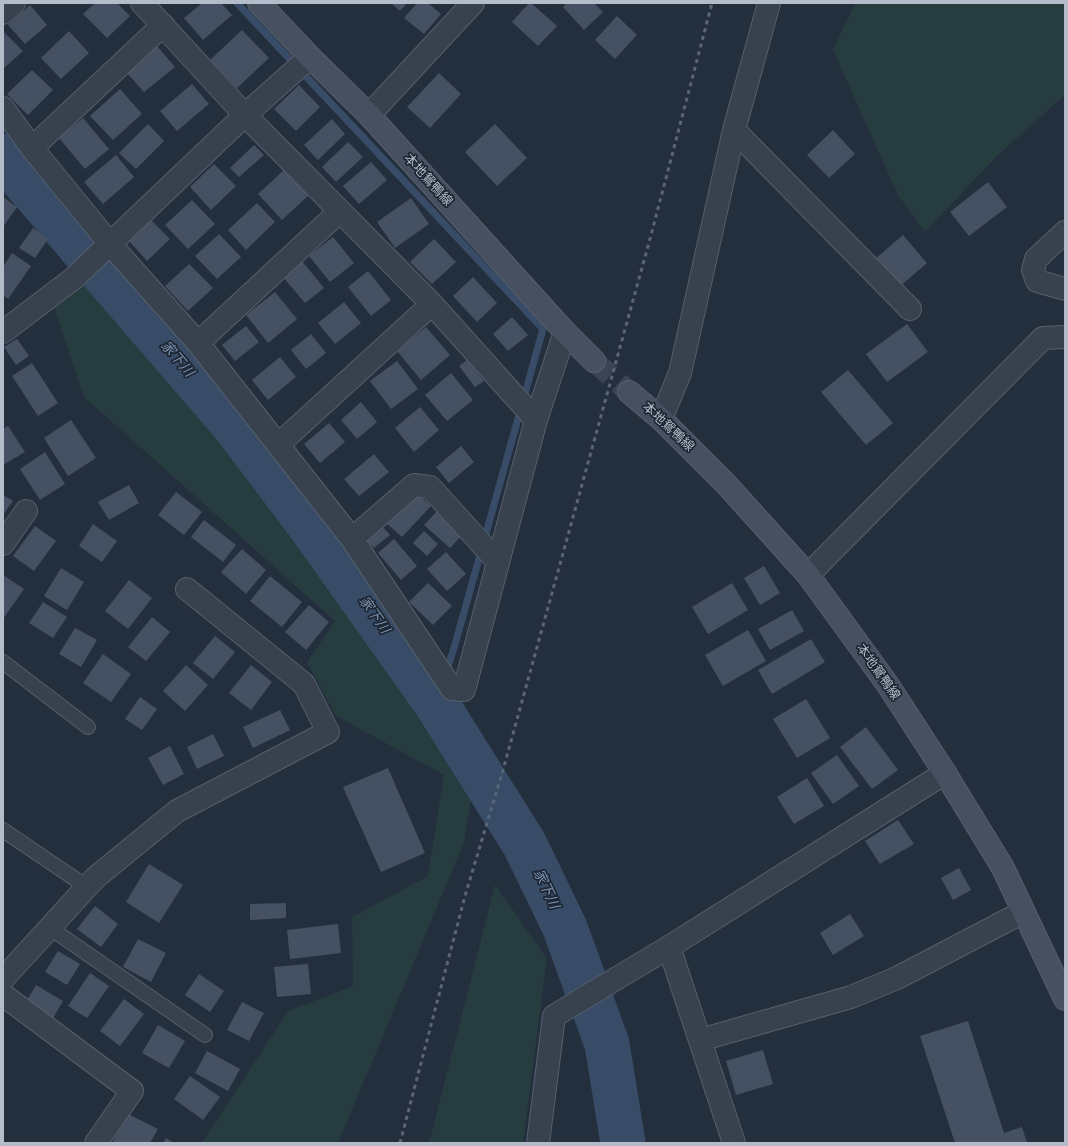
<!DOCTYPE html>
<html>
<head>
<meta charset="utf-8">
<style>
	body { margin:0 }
	#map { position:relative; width:1068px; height:1146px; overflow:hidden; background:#242f3e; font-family:"PT Sans",sans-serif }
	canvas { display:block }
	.frame { position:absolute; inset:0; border:4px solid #b4bcc9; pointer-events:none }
</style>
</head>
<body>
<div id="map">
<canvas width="1068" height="1146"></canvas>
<div class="frame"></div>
</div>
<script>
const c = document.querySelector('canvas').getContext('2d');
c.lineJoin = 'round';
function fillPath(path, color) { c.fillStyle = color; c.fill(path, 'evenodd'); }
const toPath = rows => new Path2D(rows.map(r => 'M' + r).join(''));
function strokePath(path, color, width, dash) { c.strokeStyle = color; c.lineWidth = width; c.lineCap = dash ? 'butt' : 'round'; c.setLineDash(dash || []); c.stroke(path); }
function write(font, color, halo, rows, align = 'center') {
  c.font = font + ' "PT Sans","Noto Sans JP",sans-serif'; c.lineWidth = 3.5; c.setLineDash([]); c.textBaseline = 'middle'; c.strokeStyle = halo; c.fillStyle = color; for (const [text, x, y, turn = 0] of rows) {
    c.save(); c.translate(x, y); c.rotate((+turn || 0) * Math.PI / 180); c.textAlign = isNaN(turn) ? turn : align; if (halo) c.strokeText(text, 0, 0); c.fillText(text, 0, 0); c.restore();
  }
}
fillPath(toPath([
	[855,3,1065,3,1065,95,998,155,925,232,898,195,833,50],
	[95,275,225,426,430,700,473,784,464,843,338,1143,202,1143,288,1011,353,986,352,917,428,876,444,775,336,716,307,662,335,621,84,397,54,307],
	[495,885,547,958,523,1143,429,1143]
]), '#263c3f');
strokePath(toPath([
	[237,3,543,329,454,648,446,672],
	[436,703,443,682]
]), '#394c67', 7);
strokePath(toPath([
	[3,156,107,278,234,425,311,527,436,703,525,845,565,928,607,1044,623,1143]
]), '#394c67', 45);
fillPath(toPath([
	[95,3,117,3,130,16,107,38,83,14],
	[202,3,221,3,232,15,203,40,184,18],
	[391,3,407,3,400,11],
	[417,3,428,3,441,14,424,34,404,18],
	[529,3,531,3,557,26,538,46,512,22],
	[567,3,594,3,603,12,584,30,563,7],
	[30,5,47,25,25,44,8,25],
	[617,16,637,35,615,59,595,40],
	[242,30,269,58,237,88,210,60],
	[3,31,23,51,3,69],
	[69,31,89,53,61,79,41,58],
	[157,46,175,67,144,92,127,73],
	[32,70,53,90,28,115,7,94],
	[439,73,461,94,430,128,407,107],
	[192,84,209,104,177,131,160,111],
	[299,85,320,107,296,131,274,109],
	[120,89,142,114,113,140,90,116],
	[83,118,109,149,85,169,59,138],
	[332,119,345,134,318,160,304,145],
	[148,124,164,141,136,169,119,153],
	[495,124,527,158,497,186,465,152],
	[833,130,855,154,829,178,807,155],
	[348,142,363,157,336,182,322,167],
	[254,145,264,155,239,177,230,168],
	[116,155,134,177,103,204,84,182],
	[371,162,387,180,359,204,343,186],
	[214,164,236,186,211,210,190,187],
	[285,169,309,195,282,220,258,194],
	[988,182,1007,207,969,236,950,212],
	[3,197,17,207,3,227],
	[411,198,429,224,395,248,377,222],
	[192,200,215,224,188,249,165,225],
	[257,203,275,222,246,250,228,230],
	[151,220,170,239,147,261,129,241],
	[33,228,48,239,35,258,19,248],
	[219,234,241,257,217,279,195,256],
	[903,235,927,263,898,288,874,260],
	[333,237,354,263,330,282,309,256],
	[434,239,456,262,432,284,410,262],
	[12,253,31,266,8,299,3,295,3,267],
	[302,261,324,288,305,303,283,277],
	[189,264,213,288,188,311,165,286],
	[368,271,391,300,371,316,348,287],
	[473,277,497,303,477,322,453,296],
	[275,292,297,319,268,343,246,315],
	[344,302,361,323,335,344,318,323],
	[512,317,528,335,508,351,493,334],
	[907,324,928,352,887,382,866,354],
	[246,326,259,342,235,361,222,345],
	[426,327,450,355,421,380,397,351],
	[311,334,326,353,306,369,291,350],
	[17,339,29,356,16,365,4,347],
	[280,357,296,377,268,400,252,380],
	[467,360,484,381,475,387,459,366],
	[397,361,418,389,391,409,370,381],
	[32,363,58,403,38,416,12,376],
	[848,370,893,423,866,445,821,392],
	[451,373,473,400,447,421,425,395],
	[361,402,377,422,357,439,341,420],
	[420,407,439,430,414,452,395,428],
	[71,420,96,458,68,476,44,438],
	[329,423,345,442,320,463,304,444],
	[8,426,25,452,3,465,3,429],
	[461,446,474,462,449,483,436,467],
	[45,452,65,484,40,500,20,469],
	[374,454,389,472,359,496,344,479],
	[129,485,139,503,109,520,98,502],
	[176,492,202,512,184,535,158,515],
	[416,492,431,506,402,537,386,523],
	[3,495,13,501,3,515],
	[438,510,464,533,450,548,424,525],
	[204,520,236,545,223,562,191,537],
	[93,524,117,541,102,562,79,546],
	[381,525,390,535,374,548,365,539],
	[35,526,56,541,34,571,13,556],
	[424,531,438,544,427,556,413,543],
	[394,539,417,566,401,580,378,553],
	[242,549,266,570,246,594,221,572],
	[446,552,466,574,447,591,427,569],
	[764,566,780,593,760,605,744,578],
	[61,568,84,582,67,610,44,596],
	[3,575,24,589,3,619],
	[270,576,302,602,282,627,250,601],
	[129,580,152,598,128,629,105,611],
	[428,583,452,606,433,625,409,602],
	[732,583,748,610,708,634,692,607],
	[43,602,67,617,53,638,29,623],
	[309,605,329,622,306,650,285,632],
	[792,610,804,631,770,650,758,629],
	[152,617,170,632,146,661,128,647],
	[75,628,97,640,81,667,59,654],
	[748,630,766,661,723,686,705,655],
	[215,636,235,652,213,679,193,663],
	[811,639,825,662,772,694,758,670],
	[103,654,131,674,111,702,83,683],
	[186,665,208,685,185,711,163,691],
	[251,665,272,682,251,710,229,693],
	[140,697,157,709,142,730,125,719],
	[806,699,830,738,797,758,773,719],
	[280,710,290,730,253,748,243,727],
	[866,727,898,770,872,789,840,747],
	[213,734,224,756,197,769,187,747],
	[170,746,184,774,163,785,148,758],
	[837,755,859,786,833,804,811,773],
	[388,768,425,853,381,872,343,787],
	[807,778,824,806,794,824,777,797],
	[898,820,914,844,880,864,865,841],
	[149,864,183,885,159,923,126,902],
	[959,868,971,890,953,900,941,878],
	[286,903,286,918,250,920,250,904],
	[95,906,118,924,101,947,77,929],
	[850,914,864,936,833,955,820,933],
	[338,924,341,953,290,959,287,930],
	[138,939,166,953,151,982,123,967],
	[58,951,80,964,67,985,45,972],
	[308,964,311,994,277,997,274,967],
	[90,973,109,986,87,1018,68,1006],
	[199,974,224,991,210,1012,185,995],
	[36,985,63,1001,53,1018,26,1002],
	[124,999,144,1014,120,1046,100,1031],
	[242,1002,264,1013,249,1041,227,1030],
	[968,1021,1004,1133,1022,1127,1027,1143,955,1143,920,1036],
	[158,1025,185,1041,169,1068,142,1053],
	[763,1050,773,1084,736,1095,726,1061],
	[207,1051,240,1069,228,1091,195,1073],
	[190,1076,220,1097,203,1120,174,1099],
	[128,1114,158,1129,150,1143,112,1143],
	[166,1138,174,1143,163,1143]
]), '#455162');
strokePath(toPath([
	[594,361,629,392]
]), '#3a4453', 22, [22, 11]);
const lane = toPath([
	[3,662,88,727],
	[3,830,87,887],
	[50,928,205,1035]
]);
const street = toPath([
	[142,3,245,115,432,304,536,420],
	[3,13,14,3],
	[3,108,32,148,110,244,198,343,352,539,452,689,464,690,536,420,565,332],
	[369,115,473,3],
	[734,130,910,309],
	[32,148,163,25],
	[1065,232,1036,259,1033,270,1037,281,1065,289],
	[3,332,74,278,245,115,310,57],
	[198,343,340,211],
	[661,419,680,373,734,130,769,3],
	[278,445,432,304],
	[352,539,414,485,430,487,498,562],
	[3,544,26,511],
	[808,575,1043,338,1065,337],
	[669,947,734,1143],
	[3,979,95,878,177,811,328,732,304,684,187,589],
	[3,995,132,1091,96,1143],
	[700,1040,851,997,897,978,1023,912],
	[538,1143,554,1016,669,947,945,773]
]);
const secondary = toPath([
	[259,3,310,57,369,115,565,332,594,361],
	[629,392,661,419,726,484,808,575,888,685,945,773,1003,868,1065,999]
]);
strokePath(lane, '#565f6c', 16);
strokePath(street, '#565f6c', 24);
strokePath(secondary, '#565f6c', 24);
strokePath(lane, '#38414e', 14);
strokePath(street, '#38414e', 22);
strokePath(secondary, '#465061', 22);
strokePath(toPath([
	[400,1143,465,896,503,770,650,239,712,3]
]), '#5a6575', 3, [4, 4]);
write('13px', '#b4bcc9', '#1d2633', [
	["本地鴛鴨線",428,180,48],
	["本地鴛鴨線",668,427,43],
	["本地鴛鴨線",878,672,55]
]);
write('italic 14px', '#7c92b1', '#1d2633', [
	["家下川",177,359,49],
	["家下川",374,615,55],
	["家下川",546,889,65]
]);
</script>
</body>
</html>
